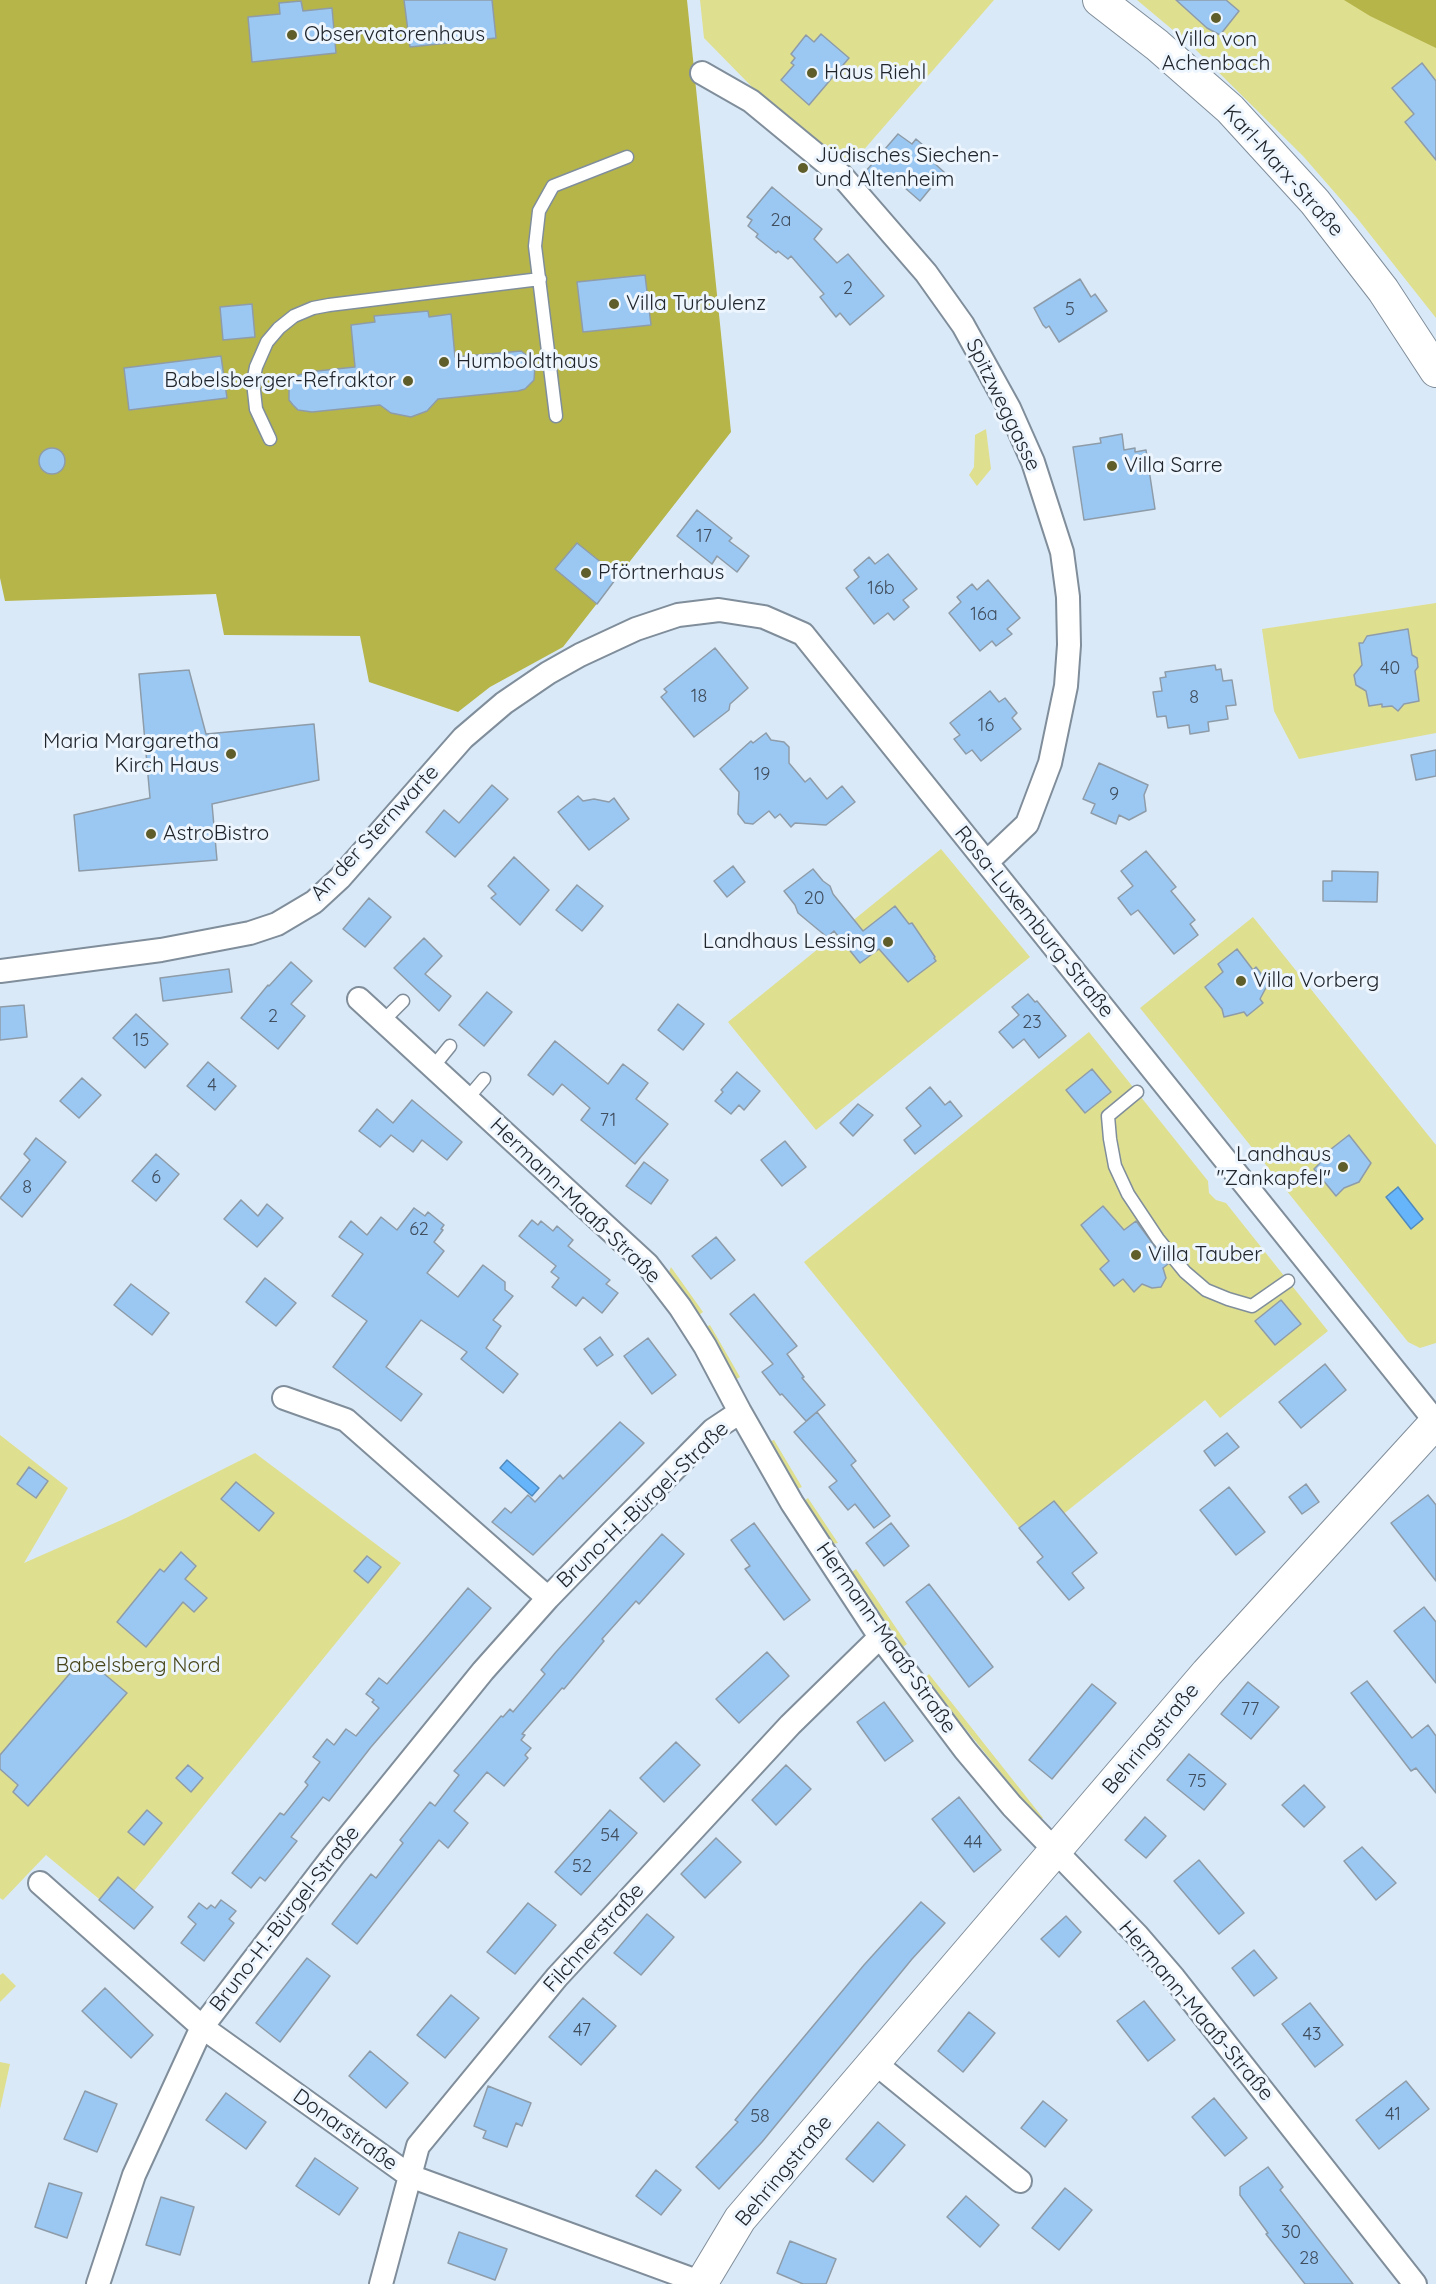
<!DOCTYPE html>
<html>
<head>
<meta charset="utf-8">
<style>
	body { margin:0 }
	canvas { display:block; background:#dae9f7 }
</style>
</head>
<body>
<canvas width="1436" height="2284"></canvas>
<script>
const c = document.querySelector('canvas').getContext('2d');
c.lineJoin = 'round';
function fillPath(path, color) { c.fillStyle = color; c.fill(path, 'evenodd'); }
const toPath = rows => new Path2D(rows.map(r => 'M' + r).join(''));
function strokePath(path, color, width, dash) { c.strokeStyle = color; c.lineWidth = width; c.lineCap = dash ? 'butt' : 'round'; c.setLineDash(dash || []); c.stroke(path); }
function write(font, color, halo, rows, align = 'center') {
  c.font = font + ' Quicksand,sans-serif'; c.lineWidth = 6; c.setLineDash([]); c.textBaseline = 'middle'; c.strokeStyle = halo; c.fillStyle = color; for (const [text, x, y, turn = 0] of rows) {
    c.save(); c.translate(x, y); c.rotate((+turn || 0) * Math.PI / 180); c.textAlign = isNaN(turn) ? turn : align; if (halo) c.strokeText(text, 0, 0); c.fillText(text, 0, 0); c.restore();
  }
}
fillPath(toPath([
	[700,0,994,0,848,168,754,89,704,38],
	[1137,0,1436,0,1436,318,1357,218,1303,156,1192,46],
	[986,429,991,469,977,486,969,475,974,467,975,435],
	[1436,603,1436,733,1299,759,1274,711,1262,629],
	[941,849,1030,957,816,1130,728,1022],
	[1253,917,1436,1145,1436,1343,1420,1348,1408,1342,1140,1008],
	[1089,1032,1208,1181,1209,1193,1216,1200,1226,1203,1328,1331,1220,1418,1205,1400,1030,1541,804,1262],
	[671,1267,703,1312,699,1315,669,1272],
	[710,1325,740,1377,735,1380,706,1327],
	[0,1435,68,1488,24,1563,126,1518,255,1453,401,1563,116,1913,46,1855,3,1900,0,1898],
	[774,1440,802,1487,797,1489,770,1444,771,1441],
	[808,1498,838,1543,832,1544,804,1501],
	[856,1569,907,1644,903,1647,852,1572],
	[929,1674,1043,1818,1039,1820,960,1722,926,1677],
	[3,1973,16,1986,0,2002,0,1975],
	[0,2062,10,2064,0,2109]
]), '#dfdf90');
fillPath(toPath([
	[0,0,687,0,731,432,563,647,490,687,458,712,369,682,360,636,224,635,216,594,5,601,0,578],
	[1344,0,1436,0,1436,48,1370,16]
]), '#b6b54a');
const water = toPath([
	[1398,1187,1423,1219,1411,1229,1386,1197,1398,1187],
	[507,1460,539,1488,532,1496,500,1468,507,1460]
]);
fillPath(water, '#66b5fb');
strokePath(water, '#518abd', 1.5);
const building = toPath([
	[404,0,492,0,496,38,410,47,404,0],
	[1176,0,1226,0,1239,11,1220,35,1207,28,1176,0],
	[301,1,303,11,332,8,336,53,252,62,248,17,280,14,279,3,301,1],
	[821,34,849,58,809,105,781,80,794,65,791,63,795,58,791,54,806,35,814,42,821,34],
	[1422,63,1436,81,1436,160,1405,122,1414,114,1392,88,1422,63],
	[898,134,912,144,916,139,938,158,934,163,944,172,920,201,889,174,881,183,866,171,898,134],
	[772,187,822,229,814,239,837,263,848,254,884,296,850,325,840,313,836,317,820,297,824,294,791,256,788,259,778,251,776,253,756,237,758,234,748,226,752,220,747,217,772,187],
	[645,275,651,325,583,332,577,282,645,275],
	[1080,279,1091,297,1095,294,1107,311,1059,342,1049,326,1046,328,1043,325,1034,308,1080,279],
	[252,304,255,337,223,340,220,307,252,304],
	[428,311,429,317,451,314,455,357,521,351,532,359,535,366,534,380,525,389,518,391,438,399,427,411,411,417,391,413,380,405,312,412,298,410,293,405,289,400,289,387,296,376,308,372,355,367,351,325,375,322,374,316,428,311],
	[221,356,227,398,129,410,124,368,221,356],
	[1122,434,1124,450,1135,448,1135,452,1146,450,1155,509,1084,520,1073,447,1101,443,1100,438,1122,434],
	'39 461a13 13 0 1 1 26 0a13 13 0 1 1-26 0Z',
	[697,510,732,538,729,541,749,556,737,572,717,556,712,564,677,536,697,510],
	[577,543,618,576,597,604,555,569,577,543],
	[888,554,917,589,903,600,909,607,894,620,888,613,874,624,846,588,859,577,854,570,869,557,875,564,888,554],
	[988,580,1020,618,1007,629,1012,634,996,646,992,641,980,651,949,613,961,602,957,597,972,584,977,590,988,580],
	[1408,629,1412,655,1417,658,1418,667,1415,671,1419,701,1404,704,1398,711,1392,706,1382,707,1382,704,1369,706,1366,691,1356,685,1354,675,1362,665,1359,643,1363,643,1367,636,1408,629],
	[715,648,748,688,730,704,729,710,694,737,661,697,667,692,664,689,715,648],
	[1215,665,1216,670,1221,669,1223,681,1232,680,1236,705,1226,706,1228,719,1208,722,1209,731,1190,734,1189,725,1168,728,1166,716,1157,717,1153,692,1162,691,1160,678,1166,677,1165,672,1215,665],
	[189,670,206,734,314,724,319,780,212,804,217,860,79,871,74,815,150,798,139,674,189,670],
	[990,691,999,702,1005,698,1017,713,1012,718,1021,729,981,761,972,750,966,754,954,739,960,735,950,723,990,691],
	[766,733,771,740,784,742,789,747,789,763,805,782,810,778,827,799,842,786,855,802,826,825,795,823,791,827,780,814,775,818,769,811,753,824,745,823,738,814,739,792,720,769,751,741,753,743,766,733],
	[1436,750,1436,776,1416,780,1411,755,1436,750],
	[1099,763,1148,785,1144,795,1146,811,1129,820,1119,815,1116,824,1091,813,1095,804,1083,799,1099,763],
	[492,785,508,799,455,857,426,832,444,810,459,823,492,785],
	[578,796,583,801,594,799,609,802,614,798,629,819,589,850,558,812,578,796],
	[1146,851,1176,887,1171,891,1195,920,1190,924,1198,935,1174,954,1138,910,1131,915,1118,898,1133,886,1121,871,1146,851],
	[514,857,549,890,520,925,491,898,496,894,488,886,514,857],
	[733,866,745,882,727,897,714,881,733,866],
	[813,869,823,881,830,886,833,894,863,931,895,906,909,924,912,923,935,957,934,958,936,961,908,982,879,949,860,963,834,931,827,937,798,913,795,905,784,891,813,869],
	[1332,871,1378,872,1377,902,1323,901,1323,881,1332,881,1332,871],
	[577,885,603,906,582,931,556,910,577,885],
	[369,898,391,917,365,947,343,929,369,898],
	[424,938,442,956,425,974,451,996,439,1011,394,968,424,938],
	[1237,949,1253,970,1256,967,1263,976,1270,980,1260,999,1263,1003,1247,1016,1244,1012,1224,1017,1222,1009,1205,987,1223,972,1218,964,1237,949],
	[291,962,312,981,291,1004,305,1016,278,1049,241,1018,268,985,269,986,291,962],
	[229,969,232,992,163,1001,160,978,229,969],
	[487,992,512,1012,484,1046,459,1025,487,992],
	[1028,994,1035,1002,1037,1001,1066,1036,1039,1058,1024,1039,1013,1048,999,1032,1019,1015,1012,1007,1028,994],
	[678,1004,704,1024,683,1050,658,1030,678,1004],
	[24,1005,27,1037,0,1040,0,1007,24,1005],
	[136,1014,168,1044,145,1068,113,1038,136,1014],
	[555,1041,608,1084,623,1064,648,1083,636,1099,668,1124,635,1164,581,1120,590,1108,562,1084,553,1095,528,1075,555,1041],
	[208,1062,236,1086,215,1110,187,1086,208,1062],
	[1092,1069,1111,1092,1085,1113,1066,1090,1092,1069],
	[737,1072,760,1091,744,1110,739,1105,731,1114,715,1101,723,1092,721,1090,737,1072],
	[82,1078,101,1095,79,1118,60,1101,82,1078],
	[930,1087,945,1105,950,1101,962,1116,915,1154,904,1140,921,1126,906,1108,930,1087],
	[412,1100,462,1142,447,1160,422,1140,413,1152,391,1135,380,1147,359,1131,377,1109,393,1123,412,1100],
	[858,1104,873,1115,853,1136,840,1123,858,1104],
	[1349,1135,1371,1163,1359,1182,1344,1188,1336,1196,1314,1169,1320,1163,1317,1160,1349,1135],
	[36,1138,66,1162,22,1217,0,1198,30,1160,24,1154,36,1138],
	[785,1141,806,1167,782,1186,761,1160,785,1141],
	[156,1154,179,1174,156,1201,132,1181,156,1154],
	[644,1162,668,1180,651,1204,626,1186,644,1162],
	[241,1200,258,1216,267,1204,283,1218,257,1247,224,1219,241,1200],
	[1103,1206,1124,1230,1136,1221,1168,1264,1163,1268,1166,1278,1161,1287,1152,1288,1142,1284,1134,1292,1123,1279,1114,1286,1100,1269,1109,1261,1081,1225,1103,1206],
	[414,1208,425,1216,428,1212,444,1225,441,1229,443,1230,434,1242,444,1251,427,1273,458,1297,483,1265,505,1282,505,1290,513,1296,493,1320,501,1326,486,1348,518,1374,503,1393,461,1359,467,1352,421,1320,386,1367,422,1394,401,1421,333,1367,367,1321,332,1296,363,1254,339,1237,351,1221,367,1235,381,1217,397,1230,414,1208],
	[532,1220,538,1225,541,1221,553,1231,557,1226,573,1240,568,1246,610,1280,606,1284,618,1293,602,1313,583,1297,576,1306,552,1287,559,1278,551,1272,556,1266,519,1236,532,1220],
	[716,1237,735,1260,711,1279,692,1256,716,1237],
	[265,1278,296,1303,276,1326,246,1302,265,1278],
	[131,1284,169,1313,152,1335,114,1305,131,1284],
	[754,1294,797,1346,787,1354,804,1377,802,1378,825,1405,806,1421,782,1394,780,1395,762,1372,773,1364,730,1314,754,1294],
	[1281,1300,1301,1324,1275,1345,1255,1321,1281,1300],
	[600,1337,613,1355,597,1366,584,1349,600,1337],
	[648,1338,676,1375,652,1394,624,1356,648,1338],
	[1325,1364,1346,1390,1301,1428,1279,1402,1325,1364],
	[817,1412,856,1461,851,1465,890,1516,874,1528,855,1504,848,1510,829,1487,837,1481,794,1432,817,1412],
	[620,1422,644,1443,533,1555,492,1522,505,1508,511,1513,528,1495,535,1502,560,1475,563,1479,620,1422],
	[1227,1433,1239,1447,1215,1466,1204,1451,1227,1433],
	[29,1467,48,1481,36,1498,17,1484,29,1467],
	[236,1482,274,1513,259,1531,221,1499,236,1482],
	[1306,1484,1319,1502,1302,1514,1289,1497,1306,1484],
	[1229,1487,1265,1532,1236,1555,1200,1510,1229,1487],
	[1428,1495,1436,1505,1436,1581,1391,1523,1428,1495],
	[1054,1501,1097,1553,1072,1573,1084,1588,1069,1600,1037,1562,1043,1557,1019,1528,1054,1501],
	[754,1523,810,1600,784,1620,745,1569,750,1566,731,1540,754,1523],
	[891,1523,909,1546,884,1566,866,1543,891,1523],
	[662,1534,684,1554,639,1604,636,1601,602,1639,604,1641,564,1689,562,1688,522,1734,525,1735,521,1740,531,1748,525,1755,528,1758,504,1786,487,1772,454,1811,468,1823,448,1848,439,1840,357,1944,332,1924,371,1874,376,1878,403,1843,400,1840,430,1802,435,1806,459,1775,454,1771,467,1756,501,1716,503,1717,510,1709,513,1712,545,1674,541,1670,556,1652,662,1534],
	[181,1552,196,1566,185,1579,207,1598,194,1612,183,1602,146,1647,117,1622,160,1569,164,1572,181,1552],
	[367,1556,381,1567,368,1583,354,1571,367,1556],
	[929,1584,993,1667,969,1687,906,1602,929,1584],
	[468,1588,491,1608,371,1747,329,1801,323,1797,291,1837,297,1841,265,1881,260,1877,251,1888,232,1873,280,1813,284,1815,308,1785,305,1782,320,1762,313,1757,327,1739,334,1745,346,1729,356,1736,379,1708,372,1702,374,1700,366,1694,379,1678,387,1684,468,1588],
	[1424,1607,1436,1622,1436,1683,1394,1631,1424,1607],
	[767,1652,789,1676,739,1723,716,1699,767,1652],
	[84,1657,127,1693,28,1806,13,1792,18,1785,0,1769,0,1755,84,1657],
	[1367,1681,1412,1738,1428,1725,1436,1736,1436,1793,1416,1768,1411,1771,1351,1693,1367,1681],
	[1248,1682,1279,1707,1251,1739,1221,1714,1248,1682],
	[1092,1684,1116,1703,1052,1779,1029,1760,1092,1684],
	[884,1702,913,1741,885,1761,857,1722,884,1702],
	[676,1742,700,1765,664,1802,640,1778,676,1742],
	[1189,1754,1226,1784,1204,1810,1167,1780,1189,1754],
	[188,1765,203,1778,191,1792,176,1778,188,1765],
	[786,1765,811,1789,776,1825,752,1800,786,1765],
	[1304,1785,1325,1807,1304,1827,1282,1805,1304,1785],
	[959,1797,1001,1850,974,1872,932,1819,959,1797],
	[147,1810,162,1823,144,1845,128,1832,147,1810],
	[610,1810,637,1833,581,1895,555,1872,610,1810],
	[1145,1817,1166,1836,1146,1858,1125,1840,1145,1817],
	[716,1838,741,1862,705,1898,681,1874,716,1838],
	[1362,1847,1396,1883,1376,1900,1344,1861,1362,1847],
	[1199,1860,1244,1913,1219,1934,1174,1881,1199,1860],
	[118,1877,153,1907,134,1929,99,1900,118,1877],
	[221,1900,236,1911,229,1919,234,1923,204,1961,181,1943,196,1924,188,1917,199,1903,207,1909,211,1905,215,1908,221,1900],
	[921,1902,945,1923,912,1959,762,2142,719,2189,696,2167,738,2122,735,2120,758,2092,864,1965,921,1902],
	[528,1903,556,1925,515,1974,487,1952,528,1903],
	[647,1914,674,1937,641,1975,614,1953,647,1914],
	[1066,1916,1081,1932,1059,1957,1041,1939,1066,1916],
	[1254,1950,1277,1978,1254,1996,1232,1968,1254,1950],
	[307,1958,330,1976,280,2042,256,2023,307,1958],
	[105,1988,153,2035,131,2058,82,2011,105,1988],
	[451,1995,479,2018,445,2058,417,2035,451,1995],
	[583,1998,616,2026,581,2065,549,2037,583,1998],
	[1144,2001,1175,2040,1148,2061,1117,2021,1144,2001],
	[1310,2003,1343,2045,1315,2067,1282,2024,1310,2003],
	[969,2012,995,2033,963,2072,938,2051,969,2012],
	[370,2051,408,2083,386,2108,349,2076,370,2051],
	[1406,2081,1429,2109,1379,2149,1356,2120,1406,2081],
	[488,2086,531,2103,522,2126,516,2123,507,2147,483,2138,486,2131,474,2126,488,2086],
	[85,2091,117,2104,97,2152,64,2139,85,2091],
	[226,2093,266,2122,246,2149,206,2120,226,2093],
	[1214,2098,1247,2138,1225,2156,1192,2117,1214,2098],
	[1043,2101,1067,2120,1045,2147,1021,2128,1043,2101],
	[878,2122,905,2145,873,2182,846,2159,878,2122],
	[315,2158,358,2188,339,2215,296,2186,315,2158],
	[1268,2167,1283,2187,1280,2190,1353,2284,1305,2284,1266,2234,1268,2233,1240,2195,1240,2187,1268,2167],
	[656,2170,681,2190,661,2215,636,2196,656,2170],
	[49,2183,82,2193,67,2238,35,2227,49,2183],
	[1065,2188,1092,2210,1059,2250,1032,2228,1065,2188],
	[966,2196,999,2225,980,2247,947,2217,966,2196],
	[161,2197,194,2207,180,2255,146,2245,161,2197],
	[459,2232,507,2249,495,2280,448,2263,459,2232],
	[790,2241,836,2259,826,2284,803,2284,777,2273,790,2241]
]);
fillPath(building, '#9bc8f3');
strokePath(building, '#8e9ca9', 1.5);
const lane = toPath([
	[556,416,535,246,539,211,553,186,627,157],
	[270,439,256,409,253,382,256,367,267,342,279,328,294,316,313,308,329,305,540,279],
	[383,1021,403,1001],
	[433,1067,450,1046],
	[1137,1092,1108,1116,1110,1139,1115,1166,1128,1194,1158,1239,1185,1272,1206,1290,1228,1299,1252,1306,1288,1281],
	[467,1099,484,1079]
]);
const street = toPath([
	[702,73,751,101,842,176,926,273,963,325,1009,408,1033,462,1062,552,1068,597,1069,645,1066,686,1050,763,1027,824,987,862],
	[0,971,161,950,250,933,277,924,314,902,340,878,463,738,504,703,548,673,580,655,636,629,678,615,719,610,764,617,803,634,1436,1422],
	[359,999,647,1264,680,1307,705,1346,740,1412,792,1503,880,1637,965,1750,1012,1806,1137,1935,1174,1978,1415,2284],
	[284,1398,346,1420,548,1598],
	[40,1883,202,2027,410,2176,705,2284],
	[875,2063,1020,2181],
	[98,2284,134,2175,202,2027,333,1856,483,1671,548,1598,613,1531,713,1430,740,1412],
	[381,2284,418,2146,557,1977,790,1725,880,1637]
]);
const secondary = toPath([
	[1099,0,1157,45,1230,109,1315,202,1383,290,1436,371],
	[701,2284,740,2219,1207,1673,1436,1422]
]);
strokePath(lane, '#808e9b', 15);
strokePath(street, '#808e9b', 26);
strokePath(secondary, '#808e9b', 34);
strokePath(lane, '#fff', 12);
strokePath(street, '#fff', 22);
strokePath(secondary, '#fff', 32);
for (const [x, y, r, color] of [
	[1216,18,6,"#5f5e2b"],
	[292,35,6,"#5f5e2b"],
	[812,73,6,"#5f5e2b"],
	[803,168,6,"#5f5e2b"],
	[614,304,6,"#5f5e2b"],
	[444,362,6,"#5f5e2b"],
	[408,381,6,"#5f5e2b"],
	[1112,466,6,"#5f5e2b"],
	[586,573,6,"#5f5e2b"],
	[231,754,6,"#5f5e2b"],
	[151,834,6,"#5f5e2b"],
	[888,942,6,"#5f5e2b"],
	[1241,981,6,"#5f5e2b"],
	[1343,1167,6,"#5f5e2b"],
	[1136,1255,6,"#5f5e2b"]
]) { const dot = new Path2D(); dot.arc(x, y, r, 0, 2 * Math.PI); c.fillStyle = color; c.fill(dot); strokePath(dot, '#edf5fe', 2); }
write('18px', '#404e5e', null, [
	["2a",781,221],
	["2",848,289],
	["5",1070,310],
	["17",704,537],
	["16b",881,589],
	["16a",984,615],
	["40",1390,669],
	["18",699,697],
	["8",1194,698],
	["16",986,726],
	["19",762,775],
	["9",1114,795],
	["20",814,899],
	["2",273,1017],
	["23",1032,1023],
	["15",141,1041],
	["4",212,1086],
	["71",608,1121],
	["6",156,1178],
	["8",27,1188],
	["62",419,1230],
	["77",1250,1710],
	["75",1197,1782],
	["54",610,1836],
	["44",973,1843],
	["52",582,1867],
	["47",582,2031],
	["43",1312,2035],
	["41",1393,2115],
	["58",760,2117],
	["30",1291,2233],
	["28",1309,2259]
]);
write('21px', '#21262c', '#edf5fe', [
	["Observatorenhaus",304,35],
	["Villa von",1216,40,"center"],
	["Achenbach",1216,64,"center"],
	["Haus Riehl",824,73],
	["Jüdisches Siechen-",815,156],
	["und Altenheim",815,180],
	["Villa Turbulenz",626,304],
	["Humboldthaus",456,362],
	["Babelsberger-Refraktor",396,381,"right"],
	["Villa Sarre",1124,466],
	["Pförtnerhaus",598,573],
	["Maria Margaretha",219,742,"right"],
	["Kirch Haus",219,766,"right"],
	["AstroBistro",163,834],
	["Landhaus Lessing",876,942,"right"],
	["Villa Vorberg",1253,981],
	["Landhaus",1331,1155,"right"],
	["\"Zankapfel\"",1331,1179,"right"],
	["Villa Tauber",1148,1255]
], 'left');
write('21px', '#21262c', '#edf5fe', [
	["Karl-Marx-Straße",1283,171,48],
	["Spitzweggasse",1003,405,64],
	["An der Sternwarte",375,833,-47],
	["Rosa-Luxemburg-Straße",1034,922,51],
	["Hermann-Maaß-Straße",575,1201,44],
	["Bruno-H.-Bürgel-Straße",643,1505,-44],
	["Hermann-Maaß-Straße",886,1638,55],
	["Behringstraße",1151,1739,-50],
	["Bruno-H.-Bürgel-Straße",285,1919,-52],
	["Filchnerstraße",594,1938,-48],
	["Hermann-Maaß-Straße",1196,2011,50],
	["Donarstraße",345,2130,36],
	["Behringstraße",784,2171,-50]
]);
write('21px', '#48471b', '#edf5fe', [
	["Babelsberg Nord",138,1666]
]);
</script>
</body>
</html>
